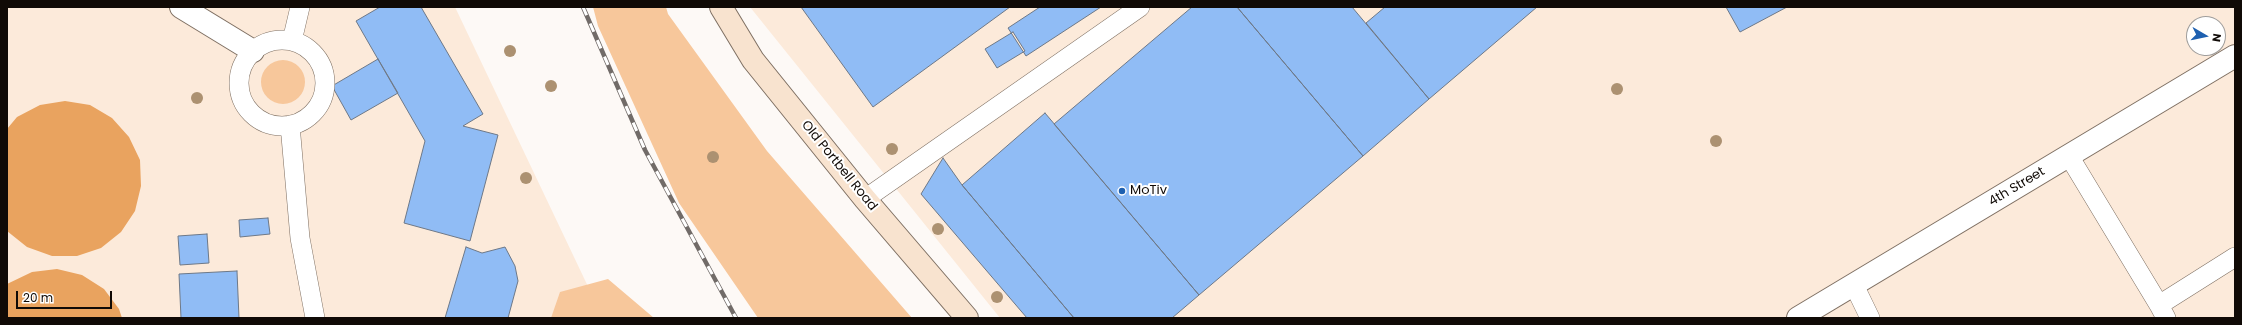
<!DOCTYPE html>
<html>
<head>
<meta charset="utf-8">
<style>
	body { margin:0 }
	#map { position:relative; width:2242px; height:325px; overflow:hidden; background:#fdf9f6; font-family:Poppins,sans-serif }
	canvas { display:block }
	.frame { position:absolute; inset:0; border:8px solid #100a06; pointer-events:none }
	.north { position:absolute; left:2186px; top:16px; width:40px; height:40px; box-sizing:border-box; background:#fff; border:1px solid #9f9d9b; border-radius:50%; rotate:99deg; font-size:11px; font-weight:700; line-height:16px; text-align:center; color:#100a06 }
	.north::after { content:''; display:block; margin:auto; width:14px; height:18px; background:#1e60b0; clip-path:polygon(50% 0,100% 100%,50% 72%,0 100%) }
	.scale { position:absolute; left:16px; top:291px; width:96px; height:18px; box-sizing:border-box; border:2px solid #100a06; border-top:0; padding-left:5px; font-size:12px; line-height:14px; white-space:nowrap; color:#100a06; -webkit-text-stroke:3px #fff; paint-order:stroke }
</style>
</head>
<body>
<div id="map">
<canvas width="2242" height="325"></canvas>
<div class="frame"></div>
<div class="north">N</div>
<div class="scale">20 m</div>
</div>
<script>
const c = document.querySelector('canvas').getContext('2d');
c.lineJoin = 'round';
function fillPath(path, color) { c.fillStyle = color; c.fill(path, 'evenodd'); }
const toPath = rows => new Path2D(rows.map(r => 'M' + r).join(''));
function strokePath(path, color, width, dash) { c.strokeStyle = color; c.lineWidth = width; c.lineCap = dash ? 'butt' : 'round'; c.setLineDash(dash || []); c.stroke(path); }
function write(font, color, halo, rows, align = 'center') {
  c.font = font + ' Poppins,sans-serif'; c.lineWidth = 4; c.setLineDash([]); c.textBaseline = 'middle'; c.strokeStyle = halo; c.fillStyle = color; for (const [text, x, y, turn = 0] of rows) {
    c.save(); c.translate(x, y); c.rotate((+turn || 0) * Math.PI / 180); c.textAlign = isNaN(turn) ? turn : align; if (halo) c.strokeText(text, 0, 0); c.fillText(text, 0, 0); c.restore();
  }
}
fillPath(toPath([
	[7,7,455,7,603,318,7,318],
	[750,7,2235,7,2235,318,1000,318],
	[2194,24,2218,24,2218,48,2194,48]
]), '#fceada');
fillPath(toPath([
	[593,7,666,7,668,14,767,151,912,318,758,318,679,203,598,26],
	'261 82a22 22 0 1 1 44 0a22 22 0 1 1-44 0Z',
	[608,279,654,318,551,318,560,292]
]), '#f7c79b');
fillPath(toPath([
	[65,101,90,105,112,118,129,137,140,160,141,186,135,211,121,232,101,248,77,256,52,256,27,247,7,231,7,129,17,117,40,105],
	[57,269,82,275,104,289,119,309,122,318,7,318,7,284,32,272]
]), '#e9a35f');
const building = toPath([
	[380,7,421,7,483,114,463,126,498,135,470,241,404,223,425,141,356,21,380,7],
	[801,7,1010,7,873,107,801,7],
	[1040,7,1101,7,1026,56,1008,28,1040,7],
	[1192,7,1237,7,1363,156,1199,295,1054,124,1192,7],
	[1237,7,1352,7,1429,99,1363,156,1237,7],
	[1385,7,1537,7,1429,99,1366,23,1385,7],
	[1726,7,1787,7,1740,32,1726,7],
	[1013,32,1025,51,997,68,985,49,1013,32],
	[378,59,398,93,351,120,332,86,378,59],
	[1045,113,1199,295,1172,318,1074,318,962,185,1045,113],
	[943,158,962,185,1074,318,1027,318,921,194,943,158],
	[268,218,270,234,240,237,239,220,268,218],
	[207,234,209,263,180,265,178,236,207,234],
	[466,247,482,253,505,247,515,266,518,281,508,318,445,318,466,247],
	[237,271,239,318,181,318,179,274,237,271]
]);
fillPath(building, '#90bcf5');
strokePath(building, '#6e7988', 1);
const lane = toPath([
	'239 83a43 43 0 1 1 86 0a43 43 0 1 1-86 0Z',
	[292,41,300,7],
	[290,125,300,238,315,318],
	[2069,156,2159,305],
	[865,199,1140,7],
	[1854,285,1870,318],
	[2166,318,2159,305,2235,257]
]);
const street = toPath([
	[181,7,253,51],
	[1798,318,2235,56]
]);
const secondary = toPath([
	[721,7,753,60,865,199,967,318]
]);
strokePath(lane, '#7f7063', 20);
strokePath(street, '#7f7063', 24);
strokePath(secondary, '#7f7063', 24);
strokePath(lane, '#fff', 19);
strokePath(street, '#fff', 22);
strokePath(secondary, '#f8e3cf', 22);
const rail = toPath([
	[583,7,645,150,736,318]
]);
strokePath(rail, '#716b68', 4.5);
strokePath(rail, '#fff', 3, [9]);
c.fillStyle = '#ac9171';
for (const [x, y] of [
	[510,51],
	[551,86],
	[1617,89],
	[197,98],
	[1716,141],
	[892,149],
	[713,157],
	[526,178],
	[938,229],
	[997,297]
]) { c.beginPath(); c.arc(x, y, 6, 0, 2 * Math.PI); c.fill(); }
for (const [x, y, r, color] of [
	[1122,191,4,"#1e60b0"]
]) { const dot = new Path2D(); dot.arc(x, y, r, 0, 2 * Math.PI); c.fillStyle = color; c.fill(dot); strokePath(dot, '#fff', 1.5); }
write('13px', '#100a06', '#fff', [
	["Old Portbell Road",839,166,51],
	["4th Street",2017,187,-31]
]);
write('13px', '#100a06', '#fff', [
	["MoTiv",1130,191]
], 'left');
</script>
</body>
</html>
